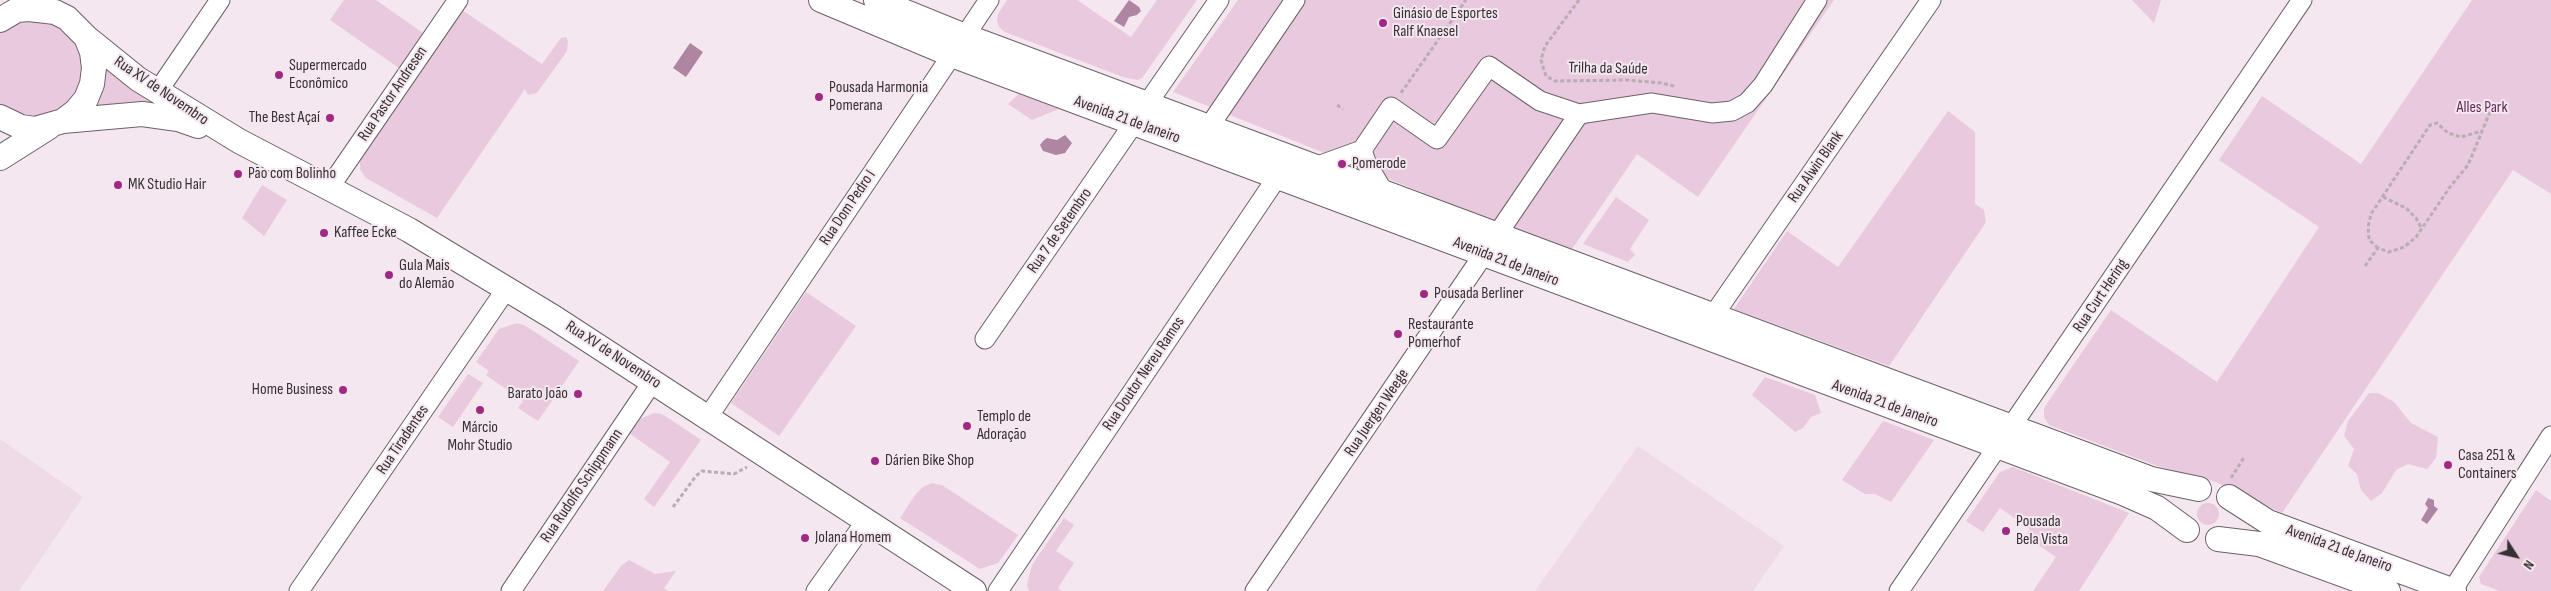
<!DOCTYPE html>
<html>
<head>
<meta charset="utf-8">
<style>
	body { margin:0 }
	#map { position:relative; width:2551px; height:591px; overflow:hidden; background:#f4e7ef; font-family:"Sofia Sans Condensed",sans-serif }
	canvas { display:block }
	.north { position:absolute; left:2491px; top:531px; width:50px; height:50px; -webkit-text-stroke:4px #f4e7ef; paint-order:stroke; rotate:125deg; font-size:14px; font-weight:700; line-height:20px; text-align:center; color:#353033 }
	.north::after { content:''; display:block; margin:auto; width:18px; height:22px; background:#353033; clip-path:polygon(50% 0,100% 100%,50% 72%,0 100%) }
</style>
</head>
<body>
<div id="map">
<canvas width="2551" height="591"></canvas>
<div class="north">N</div>
</div>
<script>
const c = document.querySelector('canvas').getContext('2d');
c.lineJoin = 'round';
function fillPath(path, color) { c.fillStyle = color; c.fill(path, 'evenodd'); }
const toPath = rows => new Path2D(rows.map(r => 'M' + r).join(''));
function strokePath(path, color, width, dash) { c.strokeStyle = color; c.lineWidth = width; c.lineCap = dash ? 'butt' : 'round'; c.setLineDash(dash || []); c.stroke(path); }
function write(font, color, halo, rows, align = 'center') {
  c.font = font + ' "Sofia Sans Condensed",sans-serif'; c.lineWidth = 4; c.setLineDash([]); c.textBaseline = 'middle'; c.strokeStyle = halo; c.fillStyle = color; for (const [text, x, y, turn = 0] of rows) {
    c.save(); c.translate(x, y); c.rotate((+turn || 0) * Math.PI / 180); c.textAlign = isNaN(turn) ? turn : align; if (halo) c.strokeText(text, 0, 0); c.fillText(text, 0, 0); c.restore();
  }
}
fillPath(toPath([
	[0,439,83,497,19,591,0,591],
	[1638,446,1784,546,1753,591,1535,591]
]), '#efdbe8');
fillPath(toPath([
	[344,0,376,0,423,33,399,68,330,20],
	[1007,0,1077,0,1131,37,1157,0,1197,0,1142,78,1137,80,1123,77,1005,32,999,27,997,20,998,14],
	[1238,0,1834,0,1698,197,1637,154,1570,252,1173,92],
	[2132,0,2161,0,2154,23],
	[2472,0,2551,0,2551,194,2513,170,2282,513,2216,482,2160,467,2049,425,2044,417,2044,408,2111,310,2217,382,2319,227,2219,160,2262,96,2361,164],
	[462,10,542,64,561,38,566,37,568,41,567,51,537,93,528,95,525,89,437,218,366,178,360,169,360,160],
	[18,18,56,20,82,48,83,86,68,107,31,119,0,106,0,29],
	[101,61,160,107,130,103,88,108],
	[1019,94,1059,109,1032,120,1008,104],
	[1948,111,1975,132,1975,204,1984,210,1986,222,1889,366,1734,309,1787,231,1838,267],
	[262,185,287,200,264,236,242,218],
	[1616,197,1649,220,1630,249,1635,255,1628,262,1583,244],
	[806,292,856,326,779,436,731,403],
	[517,323,524,325,579,361,538,421,518,408,523,401,486,375,489,371,476,362,499,329],
	[468,374,483,383,453,427,438,417],
	[1765,377,1815,395,1821,413,1811,417,1803,428,1795,432,1752,395],
	[2369,393,2378,393,2394,402,2411,423,2438,437,2436,458,2427,469,2408,464,2396,470,2382,493,2371,501,2361,490,2357,474,2348,466,2354,449,2344,436,2348,421],
	[654,413,662,414,701,440,654,507,644,499,670,462,629,433,640,419],
	[1883,421,1934,440,1891,502,1875,494,1865,494,1842,480],
	[2013,467,2129,513,2079,591,2033,591,2056,557,2025,536,2030,529,2000,508,1983,532,1966,521,2000,472],
	[932,483,942,485,1018,535,998,563,980,569,900,518,915,495,923,487],
	[2536,490,2551,501,2551,591,2500,591,2481,584,2479,577],
	'2197 514a11 11 0 1 1 22 0a11 11 0 1 1-22 0Z',
	[1064,518,1074,525,1056,551,1074,563,1058,588,1062,591,1029,591,1027,585,1032,565],
	[629,560,655,574,676,571,664,588,668,591,603,591,621,566]
]), '#e9c9dd');
fillPath(toPath([
	[1129,0,1139,7,1141,11,1137,15,1129,17,1124,27,1114,21],
	[690,43,703,52,686,77,673,68],
	[1065,135,1072,143,1065,153,1056,155,1043,151,1040,145,1043,141,1047,138,1057,140],
	[2428,498,2434,500,2434,506,2438,509,2427,524,2421,520,2428,508,2425,504]
]), '#af86a1');
const minor = toPath([
	[158,91,220,0],
	[1147,104,1219,0],
	[1202,137,1295,0],
	[1362,150,1391,107,1437,139,1489,66,1540,101,1579,114],
	[1315,167,1362,150,1366,162,1384,193],
	[329,188,458,0],
	[1706,326,1931,0],
	[985,339,1134,123],
	[708,417,989,0],
	[299,591,507,288],
	[511,591,653,381],
	[816,591,866,521],
	[998,591,1284,167],
	[1255,591,1579,114,1652,103,1712,113,1732,111,1747,103,1763,85,1817,0],
	[1899,591,2302,0],
	[2452,591,2551,436]
]);
const major = toPath([
	[821,0,952,55,2123,493,2157,508,2187,530],
	[876,0,965,36,2151,479,2199,489],
	[0,20,17,10,29,9,55,12,67,18,86,37,92,52,94,68,92,84,86,99,76,111,63,121,35,129,21,127,0,117],
	[86,37,138,79,239,141,409,230,553,317,974,591],
	[63,121,142,114,178,119,198,126],
	[0,158,49,127],
	[2229,497,2268,522,2454,591],
	[2218,539,2259,544,2388,591]
]);
strokePath(minor, '#6d6169', 21);
strokePath(major, '#6d6169', 26);
strokePath(toPath([
	[1579,0,1545,46,1541,60,1546,76,1555,81,1626,80,1661,83,1674,86],
	[1401,93,1466,0],
	[1337,105,1343,109],
	[2383,197,2406,208,2416,218,2422,229],
	[2378,248,2369,240,2368,227,2371,214,2430,125,2437,123,2448,133,2461,137,2482,131],
	[2365,266,2378,248,2389,252,2404,247,2416,237,2450,187,2468,165,2492,107],
	[2231,478,2245,456],
	[673,507,696,476,702,471,734,474,747,467]
]), '#b7adb3', 3, [4, 2.5]);
strokePath(minor, '#fff', 19);
strokePath(major, '#fff', 24);
for (const [x, y, r, color] of [
	[1383,23,5,"#9f2983"],
	[279,75,5,"#9f2983"],
	[819,97,5,"#9f2983"],
	[330,118,5,"#9f2983"],
	[1342,164,5,"#9f2983"],
	[238,174,5,"#9f2983"],
	[118,185,5,"#9f2983"],
	[324,233,5,"#9f2983"],
	[389,275,5,"#9f2983"],
	[1424,294,5,"#9f2983"],
	[1398,334,5,"#9f2983"],
	[343,390,5,"#9f2983"],
	[578,394,5,"#9f2983"],
	[480,410,5,"#9f2983"],
	[967,426,5,"#9f2983"],
	[875,461,5,"#9f2983"],
	[2448,465,5,"#9f2983"],
	[2006,531,5,"#9f2983"],
	[805,538,5,"#9f2983"]
]) { const dot = new Path2D(); dot.arc(x, y, r, 0, 2 * Math.PI); c.fillStyle = color; c.fill(dot); strokePath(dot, '#f4e7ef', 2); }
write('16px', '#353033', '#f4e7ef', [
	["Ginásio de Esportes",1393,14],
	["Ralf Knaesel",1393,32],
	["Supermercado",289,66],
	["Econômico",289,84],
	["Pousada Harmonia",829,88],
	["Pomerana",829,106],
	["The Best Açaí",320,118,"right"],
	["Pomerode",1352,164],
	["Pão com Bolinho",248,174],
	["MK Studio Hair",128,185],
	["Kaffee Ecke",334,233],
	["Gula Mais",399,266],
	["do Alemão",399,284],
	["Pousada Berliner",1434,294],
	["Restaurante",1408,325],
	["Pomerhof",1408,343],
	["Home Business",333,390,"right"],
	["Barato João",568,394,"right"],
	["Templo de",977,417],
	["Adoração",977,435],
	["Márcio",480,428,"center"],
	["Mohr Studio",480,446,"center"],
	["Casa 251 &",2458,456],
	["Containers",2458,474],
	["Dárien Bike Shop",885,461],
	["Pousada",2016,522],
	["Bela Vista",2016,540],
	["Jolana Homem",815,538]
], 'left');
write('16px', '#353033', '#f4e7ef', [
	["Trilha da Saúde",1608,69,1],
	["Rua XV de Novembro",161,91,34],
	["Rua Pastor Andresen",393,94,-56],
	["Avenida 21 de Janeiro",1127,120,20],
	["Rua Alwin Blank",1816,167,-55],
	["Rua Dom Pedro I",848,208,-56],
	["Rua 7 de Setembro",1060,231,-55],
	["Avenida 21 de Janeiro",1506,262,21],
	["Rua Curt Hering",2101,296,-56],
	["Rua XV de Novembro",613,355,33],
	["Rua Doutor Nereu Ramos",1144,374,-56],
	["Avenida 21 de Janeiro",1885,404,20],
	["Rua Juergen Weege",1377,413,-56],
	["Rua Tiradentes",403,440,-56],
	["Rua Rudolfo Schippmann",582,486,-56],
	["Avenida 21 de Janeiro",2339,549,20]
]);
write('16px', '#632e54', '#f4e7ef', [
	["Alles Park",2482,108]
]);
</script>
</body>
</html>
